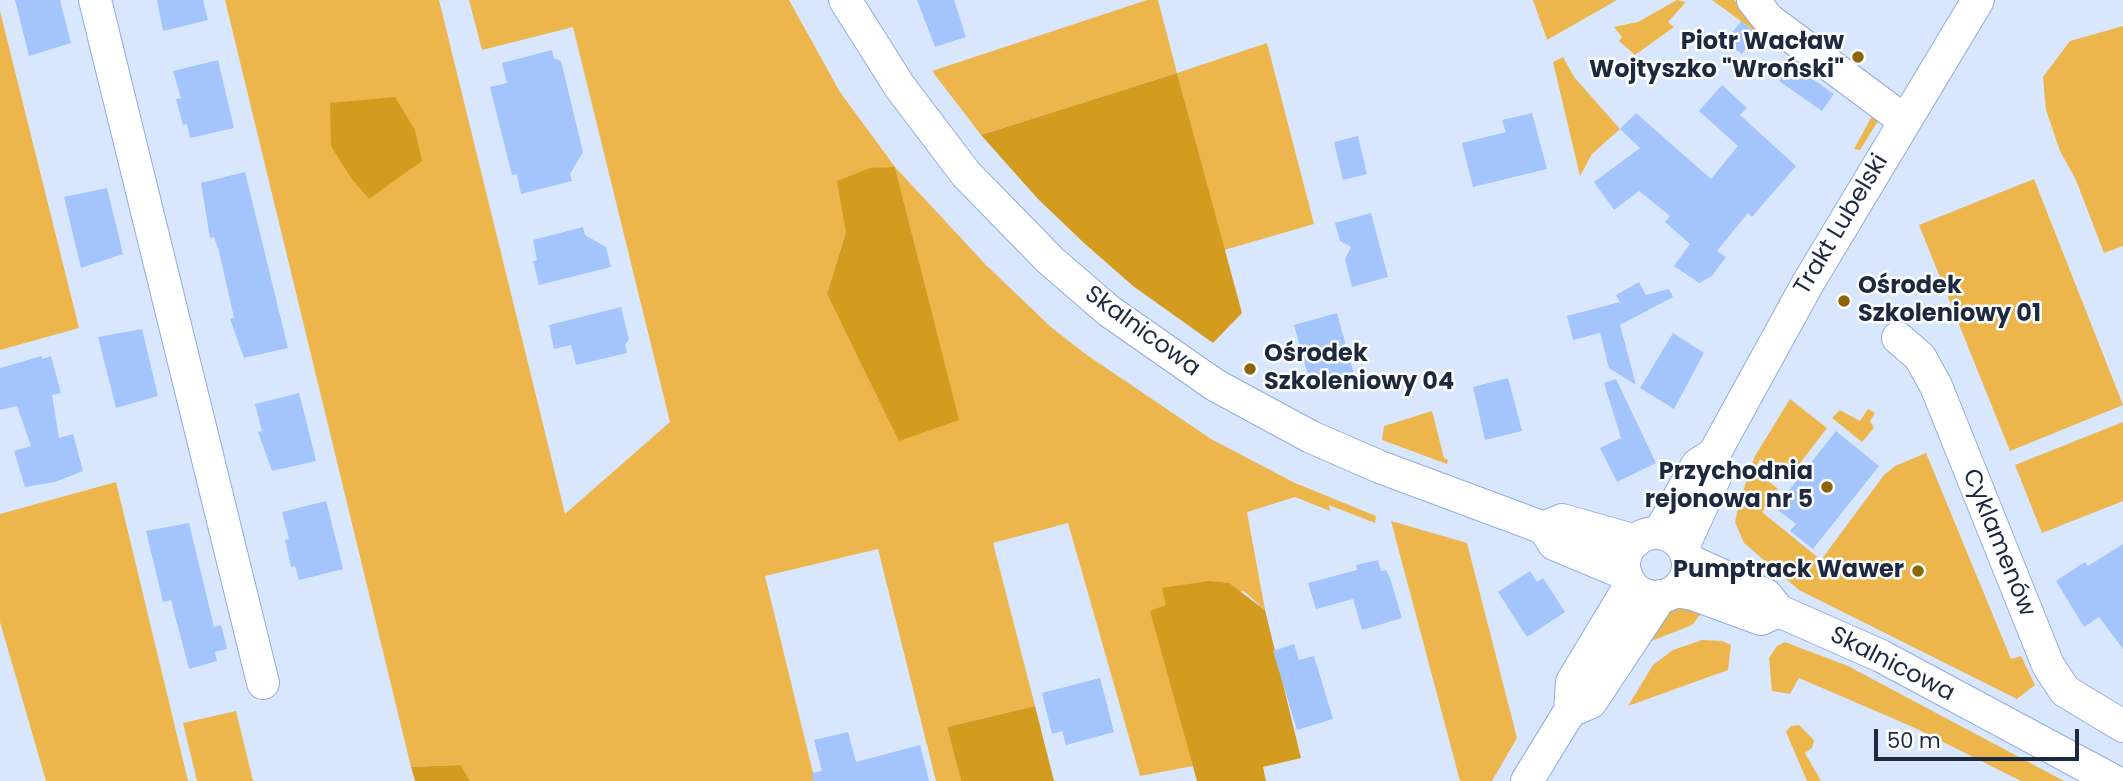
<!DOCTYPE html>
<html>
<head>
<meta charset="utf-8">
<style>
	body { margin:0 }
	#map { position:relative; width:2123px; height:781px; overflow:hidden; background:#d9e7fe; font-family:Poppins,sans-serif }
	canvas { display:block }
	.scale { position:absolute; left:1874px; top:729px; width:205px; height:32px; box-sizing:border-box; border:4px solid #1d293f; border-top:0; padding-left:9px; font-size:21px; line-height:24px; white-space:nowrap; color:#1d293f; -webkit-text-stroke:5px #fff; paint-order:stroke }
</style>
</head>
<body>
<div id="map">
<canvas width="2123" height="781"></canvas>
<div class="scale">50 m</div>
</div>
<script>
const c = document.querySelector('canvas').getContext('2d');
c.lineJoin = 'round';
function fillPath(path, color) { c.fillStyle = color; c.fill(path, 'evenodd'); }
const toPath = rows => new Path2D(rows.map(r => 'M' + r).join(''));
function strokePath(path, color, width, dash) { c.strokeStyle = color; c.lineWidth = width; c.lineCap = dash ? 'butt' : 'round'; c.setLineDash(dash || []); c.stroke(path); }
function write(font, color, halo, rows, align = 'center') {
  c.font = font + ' Poppins,sans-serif'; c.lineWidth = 5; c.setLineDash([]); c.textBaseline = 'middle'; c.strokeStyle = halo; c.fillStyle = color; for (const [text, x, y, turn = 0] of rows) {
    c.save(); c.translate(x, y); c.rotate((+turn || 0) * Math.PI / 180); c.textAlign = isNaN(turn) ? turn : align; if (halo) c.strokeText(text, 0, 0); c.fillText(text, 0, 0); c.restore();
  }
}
fillPath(toPath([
	[225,0,439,0,565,514,670,422,573,27,482,50,469,0,789,0,840,92,895,167,986,265,1052,328,1087,355,1211,439,1295,483,1376,516,1375,523,1329,505,1330,511,1295,497,1247,512,1265,610,1244,591,1151,611,1193,766,1140,776,1068,523,993,543,1035,706,947,727,961,781,936,781,878,549,765,576,815,781,470,781,461,765,411,767],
	[895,167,958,419,958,420,863,366,827,294,846,232],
	[1147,0,1158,0,1177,73,1267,43,1314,224,1224,250,1177,73,981,135,932,71],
	[1533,0,1617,0,1547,40],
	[1677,0,1686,2,1668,22,1674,27,1635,55,1619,41,1622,37,1614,27,1638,22],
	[1712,0,1734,0,1872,110,1878,121,1860,150,1854,149,1872,116],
	[0,11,79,328,0,350],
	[2123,26,2123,246,2104,253,2076,180,2060,151,2046,110,2043,77,2070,41],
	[1563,57,1574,77,1620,129,1592,154,1580,176,1553,62],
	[2034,179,2123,405,2010,451,1919,225],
	[1790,399,1827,428,1788,479,1760,459,1755,470,1778,489,1762,512,1821,560,1884,475,1895,466,1926,453,2011,659,2021,656,2035,685,2017,699,1799,590,1744,543,1735,522,1740,500,1755,456],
	[1868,409,1875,413,1870,421,1874,428,1862,442,1832,418,1840,410,1860,421],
	[1432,411,1444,458,1448,460,1447,464,1382,440,1384,426],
	[2123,422,2123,501,2042,533,2015,465],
	[116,482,188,781,46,781,0,622,0,514],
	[1391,521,1467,543,1517,738,1492,781,1460,781],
	[1680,606,1704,610,1692,625,1649,642,1671,609],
	[1702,640,1722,641,1731,645,1728,670,1628,706,1653,665,1673,650],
	[1785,642,1848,666,2064,781,2021,781,1915,728,1799,678,1790,694,1772,691,1769,658,1777,646],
	[236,711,253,781,197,781,183,723],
	[1799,725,1814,740,1812,748,1805,753,1821,781,1807,781,1786,732,1791,726]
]), '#ecb64c');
fillPath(toPath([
	[1177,73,1242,313,1213,343,1133,286,1084,243,1038,199,981,135],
	[395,97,415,130,422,161,369,199,351,178,331,146,330,103],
	[895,167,959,420,899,441,827,294,846,232,837,181,870,168],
	[1209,581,1229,583,1265,610,1301,758,1263,767,1266,781,1197,781,1150,611,1166,605,1162,588],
	[1035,706,1054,781,961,781,947,727],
	[461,765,470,781,415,781,411,767]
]), '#d39c1e');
fillPath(toPath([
	[15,0,60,0,71,43,29,56],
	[157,0,203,0,208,20,163,31],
	[917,0,954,0,966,37,935,47],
	[1741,21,1757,34,1742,54,1725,42],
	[552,50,554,58,561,61,583,152,570,174,572,181,521,194,517,174,512,175,490,87,507,83,502,63],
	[218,60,234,128,190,138,187,124,183,125,176,99,181,98,173,71],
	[1791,64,1834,94,1822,111,1779,81],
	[1722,85,1747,108,1740,115,1796,166,1752,217,1748,213,1717,251,1726,257,1712,276,1699,283,1674,266,1690,244,1665,222,1670,216,1639,191,1614,210,1594,182,1640,148,1620,129,1636,113,1711,179,1738,146,1699,111],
	[1532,113,1547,169,1473,187,1462,143,1506,132,1502,120],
	[1358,136,1367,174,1343,180,1334,142],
	[245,172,288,348,244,358,230,319,234,318,219,251,214,237,210,238,201,183],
	[107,188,123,254,81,268,64,197],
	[1371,213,1388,277,1352,287,1345,259,1351,247,1340,241,1335,223],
	[583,227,585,235,606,247,611,267,539,285,533,261,537,260,533,240],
	[1639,282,1646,295,1669,289,1673,297,1620,325,1636,385,1609,368,1600,333,1573,340,1567,316,1620,302,1616,295],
	[621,307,629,339,625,345,627,353,576,365,571,345,554,349,549,325],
	[1337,313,1355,378,1312,390,1294,325],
	[142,329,158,396,116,408,98,337],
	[1673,333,1704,353,1674,409,1640,388],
	[42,356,42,359,51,356,61,393,52,395,59,438,73,434,83,471,55,482,25,487,14,451,31,446,17,406,0,410,0,368],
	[1508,378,1522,431,1485,440,1473,387],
	[1616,379,1656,463,1617,482,1600,448,1621,438,1604,383],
	[299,393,316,461,272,471,258,432,262,431,255,404],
	[1836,431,1879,466,1813,549,1790,531,1796,524,1775,508],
	[326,501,343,569,299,580,295,566,291,567,285,540,289,539,282,512],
	[189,523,214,627,221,625,227,649,215,652,217,661,189,669,171,600,163,602,146,531],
	[2123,544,2123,649,2099,617,2084,627,2056,581,2085,562,2088,566],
	[1378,560,1381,571,1386,570,1390,578,1402,618,1362,630,1353,599,1316,609,1308,583,1357,570,1356,565],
	[1530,571,1537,582,1543,578,1565,612,1527,637,1498,592],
	[1294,644,1299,660,1314,656,1333,719,1297,730,1273,651],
	[1100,678,1114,732,1066,745,1062,731,1052,734,1042,693],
	[848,732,856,762,920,745,929,781,813,781,812,773,822,771,814,740]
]), '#a4c4fd');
const minor = toPath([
	[95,0,263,683],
	[845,0,900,87,966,174,1050,260,1109,311,1215,385,1311,437,1380,467,1544,528,1554,544,1626,574],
	[1753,0,1768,19,1905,121],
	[1898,338,1920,357,1936,386,2048,665,2065,691,2123,726],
	[1544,528,1562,520,1636,541],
	[1659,533,1697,465,1714,454,1808,283,1978,0],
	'1624 565a32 32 0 1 1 64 0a32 32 0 1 1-64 0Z',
	[1683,547,1715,477,1714,454],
	[1688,560,1766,595,1779,611,1881,656,2114,781],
	[1675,591,1693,594,1761,619,1779,611],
	[1570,711,1591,702,1661,596],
	[1527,781,1570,711,1572,682,1631,584]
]);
strokePath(minor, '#8eade4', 34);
strokePath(minor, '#fff', 32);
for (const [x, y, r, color] of [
	[1858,57,7,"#8c6507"],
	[1844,301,7,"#8c6507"],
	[1250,369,7,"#8c6507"],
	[1827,487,7,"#8c6507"],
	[1918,571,7,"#8c6507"]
]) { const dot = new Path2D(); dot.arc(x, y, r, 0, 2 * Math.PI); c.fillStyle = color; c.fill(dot); strokePath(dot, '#fff', 2.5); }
write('bold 24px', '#1d293f', '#fff', [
	["Piotr Wacław",1844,43],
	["Wojtyszko \"Wroński\"",1844,71],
	["Ośrodek",1858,287,"left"],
	["Szkoleniowy 01",1858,315,"left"],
	["Ośrodek",1264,355,"left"],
	["Szkoleniowy 04",1264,383,"left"],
	["Przychodnia",1813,473],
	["rejonowa nr 5",1813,501],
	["Pumptrack Wawer",1904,571]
], 'right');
write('24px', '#1d293f', '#fff', [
	["Trakt Lubelski",1842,225,-59],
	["Skalnicowa",1142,332,36],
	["Cyklamenów",1998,543,68],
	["Skalnicowa",1892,665,27]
]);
</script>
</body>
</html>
